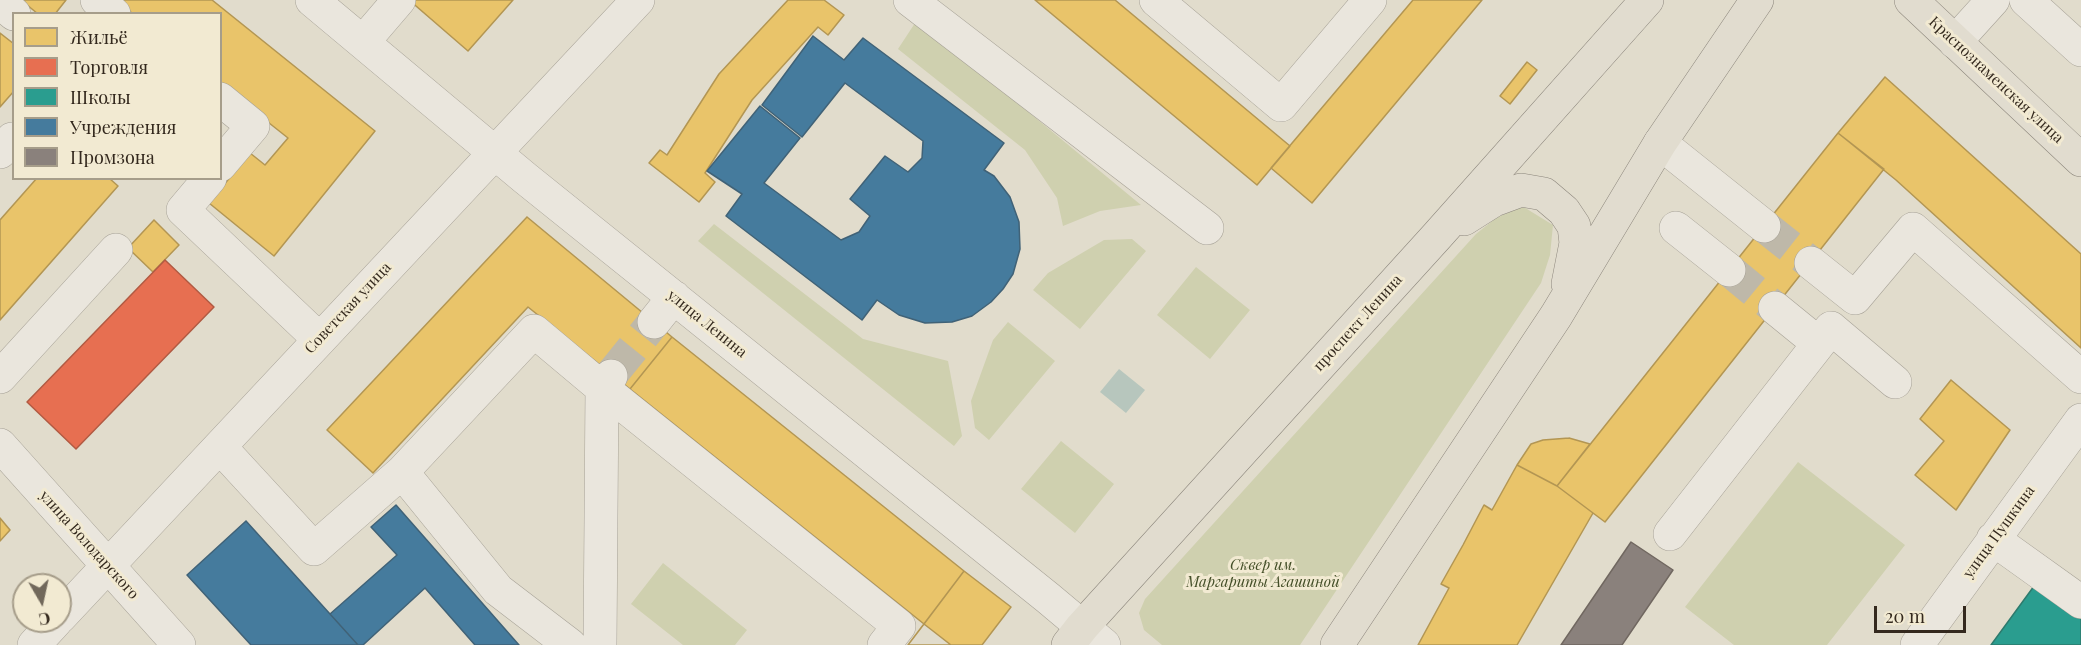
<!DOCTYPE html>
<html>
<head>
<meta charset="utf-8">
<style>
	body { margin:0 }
	#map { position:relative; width:2081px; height:645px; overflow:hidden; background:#e1dccc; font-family:"Playfair Display",serif }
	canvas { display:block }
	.legend { position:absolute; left:12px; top:12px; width:210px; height:168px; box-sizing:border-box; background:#f2ead2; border:2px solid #a69d8a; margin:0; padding:8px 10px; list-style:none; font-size:18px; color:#34291e }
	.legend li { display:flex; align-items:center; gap:12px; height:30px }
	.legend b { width:30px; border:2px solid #a69d8a }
	.north { position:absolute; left:12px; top:573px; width:60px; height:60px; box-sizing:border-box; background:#f2ead2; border:2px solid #a69d8a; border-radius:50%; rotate:171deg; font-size:16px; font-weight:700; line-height:24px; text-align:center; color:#34291e }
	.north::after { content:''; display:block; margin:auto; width:21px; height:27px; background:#71685b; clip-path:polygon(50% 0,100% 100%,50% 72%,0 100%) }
	.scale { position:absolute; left:1874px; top:606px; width:92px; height:27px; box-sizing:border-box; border:3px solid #34291e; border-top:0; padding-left:8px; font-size:18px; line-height:21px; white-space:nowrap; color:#34291e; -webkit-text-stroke:4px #f2ead2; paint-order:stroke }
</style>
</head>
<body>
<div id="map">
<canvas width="2081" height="645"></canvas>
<ul class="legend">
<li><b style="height:16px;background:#e9c46a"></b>Жильё</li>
<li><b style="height:16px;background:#e76f51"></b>Торговля</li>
<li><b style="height:16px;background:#2a9d8f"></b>Школы</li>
<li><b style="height:16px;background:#457b9d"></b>Учреждения</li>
<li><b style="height:16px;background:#8a817c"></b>Промзона</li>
</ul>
<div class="north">С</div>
<div class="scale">20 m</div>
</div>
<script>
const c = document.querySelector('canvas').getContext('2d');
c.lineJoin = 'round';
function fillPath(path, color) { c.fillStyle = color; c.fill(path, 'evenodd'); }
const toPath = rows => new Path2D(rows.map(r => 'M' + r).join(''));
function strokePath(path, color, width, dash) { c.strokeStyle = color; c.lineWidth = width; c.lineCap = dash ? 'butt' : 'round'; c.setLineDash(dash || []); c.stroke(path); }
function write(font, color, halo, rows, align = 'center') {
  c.font = font + ' "Playfair Display",serif'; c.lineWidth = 6; c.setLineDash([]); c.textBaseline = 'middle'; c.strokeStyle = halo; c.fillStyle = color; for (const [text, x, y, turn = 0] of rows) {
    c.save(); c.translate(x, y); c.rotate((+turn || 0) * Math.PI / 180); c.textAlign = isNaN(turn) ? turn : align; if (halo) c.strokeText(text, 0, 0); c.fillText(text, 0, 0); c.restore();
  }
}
fillPath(toPath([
	[917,20,1141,205,1100,211,1063,226,1057,198,1025,150,898,49],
	[1522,206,1553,225,1550,255,1541,283,1300,645,1162,645,1144,630,1139,613,1145,599,1476,234,1496,218],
	[714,224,863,339,948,361,962,436,954,446,698,241],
	[1132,239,1146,251,1080,329,1033,290,1048,273,1104,240],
	[1196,267,1250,310,1210,359,1157,315],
	[1008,322,1055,361,989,440,975,428,971,401,993,340],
	[1061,441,1114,484,1075,533,1021,489],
	[1798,462,1905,545,1827,645,1734,645,1685,607],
	[663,563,747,630,735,645,683,645,631,604]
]), '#cfd0af');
fillPath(toPath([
	[1119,369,1145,390,1126,413,1100,392]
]), '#b7c6bd');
const homes = toPath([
	[21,0,66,0,55,14,38,14,21,0],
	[117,0,212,0,375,131,274,256,209,203,250,153,265,165,288,138,220,84,220,14,133,14,117,0],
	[409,0,513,0,468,51,409,0],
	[788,0,824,0,844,15,828,35,818,27,752,100,705,173,715,182,699,202,649,163,660,150,667,155,719,74,788,0],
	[1035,0,1115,0,1290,146,1257,185,1035,0],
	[1413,0,1482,0,1312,203,1271,168,1413,0],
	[0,33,14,44,14,91,0,107,0,33],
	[1527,62,1537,70,1510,104,1500,96,1527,62],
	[1885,77,2081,254,2081,348,1896,180,1838,133,1885,77],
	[1838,133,1884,169,1605,522,1557,486,1838,133],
	[37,178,109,178,118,186,0,320,0,220,37,178],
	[527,217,672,337,630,389,528,307,373,473,327,430,527,217],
	[154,220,179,245,153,272,128,248,154,220],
	[672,337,964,571,924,624,630,389,672,337],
	[1951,380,2010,430,1956,510,1915,475,1944,441,1920,419,1951,380],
	[1569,438,1590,444,1557,486,1517,465,1531,444,1543,440,1569,438],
	[1517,465,1557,486,1593,513,1517,645,1418,645,1449,588,1441,584,1463,545,1484,505,1492,510,1517,465],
	[0,518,10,530,0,541,0,518],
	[964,571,1011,607,982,645,908,645,964,571],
	[924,624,951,645,908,645,924,624]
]);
fillPath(homes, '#e9c46a');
strokePath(homes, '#b39653', 1.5);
const shops = toPath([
	[165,260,214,307,76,449,27,402,165,260]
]);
fillPath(shops, '#e76f51');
strokePath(shops, '#b15a42', 1.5);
const schools = toPath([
	[2037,582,2081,614,2081,645,1991,645,2037,582]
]);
fillPath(schools, '#2a9d8f');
strokePath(schools, '#2d7a6d', 1.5);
const public = toPath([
	[813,36,844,60,863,38,1004,143,984,170,994,176,1010,197,1019,222,1020,249,1013,274,1003,289,991,302,972,316,952,322,925,323,899,315,877,300,862,320,726,216,742,194,707,171,760,106,800,138,764,183,841,240,859,232,870,216,850,199,885,156,908,172,922,158,923,141,845,83,802,137,762,105,813,36],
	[396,505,519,645,475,645,425,588,363,645,358,645,330,614,397,555,371,527,396,505],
	[246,521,358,645,251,645,187,575,246,521]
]);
fillPath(public, '#457b9d');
strokePath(public, '#406277', 1.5);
const industry = toPath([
	[1631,542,1673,570,1622,645,1561,645,1631,542]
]);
fillPath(industry, '#8a817c');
strokePath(industry, '#706760', 1.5);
strokePath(toPath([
	[1764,226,1811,263],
	[1729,270,1775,308],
	[612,374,654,322]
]), '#beb8a9', 33, [33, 16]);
const minor = toPath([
	[97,0,114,14],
	[312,0,525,178,1048,598,1104,645],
	[910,0,1207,228],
	[1156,0,1281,105,1370,0],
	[2026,0,2081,50],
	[0,2,14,14],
	[363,42,399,0],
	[1955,42,1993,0],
	[220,99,253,126,220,165],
	[1660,143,1764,226],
	[0,152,12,139],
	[210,178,183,210,319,339],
	[1676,228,1729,270],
	[1811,263,1855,298,1913,229,2081,377],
	[1775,308,1818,343],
	[654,322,674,297],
	[611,376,602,388,899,626,884,645],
	[0,377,116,250],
	[0,445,179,645],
	[220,447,314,549,402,472,498,590,570,645],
	[402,472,534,331,602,388,600,645],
	[1670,534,1831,328,1895,382],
	[1993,539,2081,602],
	[60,617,638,0],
	[34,645,56,621],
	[1917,645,2081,420]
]);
const major = toPath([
	[1911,0,2081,160],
	[1464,219,1494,200,1521,190,1544,194,1564,211,1574,226,1576,243,1568,284],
	[1068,645,1082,627,1437,236,1647,0],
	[1337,645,1556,316,1660,143,1757,0]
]);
strokePath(minor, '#a6a196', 34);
strokePath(major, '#8c867c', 34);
strokePath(minor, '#eae6dd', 33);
strokePath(major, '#e1dccf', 33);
write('15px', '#34291e', '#f2ead2', [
	["Краснознаменская улица",1996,80,43],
	["Советская улица",348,308,-47],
	["проспект Ленина",1358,323,-48],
	["улица Ленина",707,324,39],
	["улица Пушкина",1999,532,-54],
	["улица Володарского",89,545,48]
]);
write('italic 15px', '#434e27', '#f2ead2', [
	["Сквер им.",1263,565],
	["Маргариты Агашиной",1263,582]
]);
</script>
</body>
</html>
